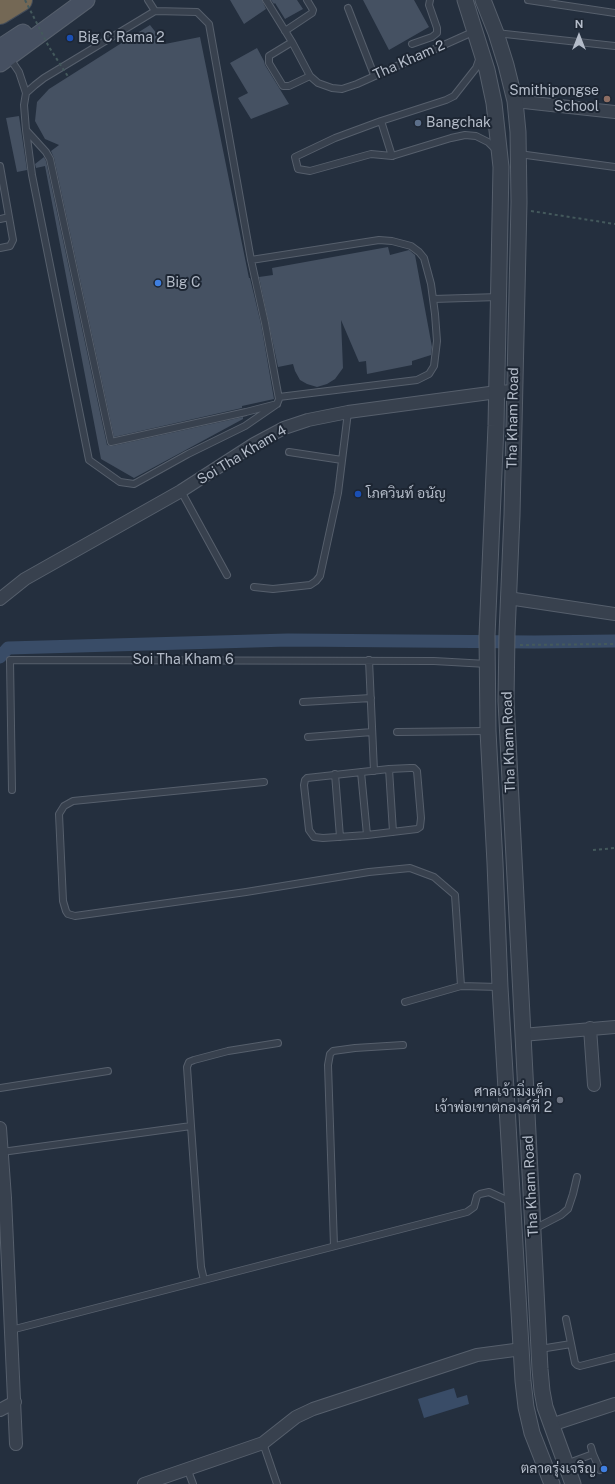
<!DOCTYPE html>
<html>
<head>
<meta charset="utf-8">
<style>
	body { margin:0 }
	#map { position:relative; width:615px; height:1484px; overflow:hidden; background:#242f3e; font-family:"Public Sans",sans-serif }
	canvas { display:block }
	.north { position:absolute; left:559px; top:16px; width:40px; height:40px; -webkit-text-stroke:3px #1d2633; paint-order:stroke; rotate:0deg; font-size:11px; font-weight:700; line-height:16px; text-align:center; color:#b4bcc9 }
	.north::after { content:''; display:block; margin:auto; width:14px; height:18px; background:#b4bcc9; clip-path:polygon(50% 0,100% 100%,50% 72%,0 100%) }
</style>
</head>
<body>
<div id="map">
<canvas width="615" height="1484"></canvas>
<div class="north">N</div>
</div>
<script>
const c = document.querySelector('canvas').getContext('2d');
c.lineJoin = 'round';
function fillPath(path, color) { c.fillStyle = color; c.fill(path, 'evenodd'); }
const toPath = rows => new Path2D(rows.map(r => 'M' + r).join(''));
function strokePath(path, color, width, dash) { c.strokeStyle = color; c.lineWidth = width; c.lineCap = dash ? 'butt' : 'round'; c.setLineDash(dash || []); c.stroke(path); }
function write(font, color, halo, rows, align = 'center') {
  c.font = font + ' "Public Sans",Sarabun,sans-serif'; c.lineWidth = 4; c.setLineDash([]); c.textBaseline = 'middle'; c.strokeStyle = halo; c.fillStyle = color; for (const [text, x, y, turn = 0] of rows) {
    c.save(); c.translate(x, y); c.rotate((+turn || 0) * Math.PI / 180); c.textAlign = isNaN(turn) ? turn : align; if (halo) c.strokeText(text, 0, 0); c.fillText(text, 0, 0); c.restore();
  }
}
fillPath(toPath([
	[454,1388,457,1398,467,1395,469,1404,424,1418,418,1399]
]), '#394c67');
strokePath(toPath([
	[0,657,8,648,288,640,534,642,615,641]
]), '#394c67', 13);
fillPath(toPath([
	[230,0,262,0,266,9,244,24],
	[271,0,297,0,303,9,285,19,275,3,274,4],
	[363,0,414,0,429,27,389,50],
	[150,25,165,44,200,37,249,278,250,278,261,324,274,399,242,406,242,408,114,437,54,158,51,151,59,145,45,139,35,121,37,102,49,89],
	[257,48,264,61,265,65,289,104,251,119,238,98,248,93,230,63],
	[19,116,27,170,17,172,6,118],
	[44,157,46,161,107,445,112,446,243,417,243,419,134,478,101,459,45,166,36,168,35,164],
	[388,247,390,255,409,250,415,255,432,347,431,355,412,361,412,365,367,374,366,361,359,362,341,320,343,368,335,379,327,384,317,387,307,384,300,380,295,371,293,364,278,367,259,277,273,275,272,268]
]), '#455162');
const service = toPath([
	[148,0,155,11],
	[266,0,292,42,310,76,318,83,332,88,342,89,357,84,475,31],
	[528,0,615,13],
	[348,8,374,75],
	[285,31,312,13,313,10,307,0],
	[496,33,615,46],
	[292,42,269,56,269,63,283,86,289,86,310,76],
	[412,44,432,37,437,33,437,28,429,5,430,0],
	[9,57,19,72,26,93],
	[480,57,476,68,454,96,446,100,381,121,392,156,451,138,465,135,476,136,488,142,496,150],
	[381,121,335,138,295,157,298,169,310,171,371,154,392,156],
	[26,130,32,175,89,460,120,482,134,484,188,454,245,426,277,404,279,399,265,323,251,260,209,24,197,12,155,11,44,78,35,85,26,93,24,105,26,130,46,152,50,159,111,442,246,412,277,404],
	[519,154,615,167],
	[0,166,13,240,10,246,0,248],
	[0,219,9,217],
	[251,260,379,240,392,241,411,246,419,252,424,258,431,284,435,314,437,341,434,366,429,374,417,380,279,397],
	[433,299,499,297],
	[289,452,342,460],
	[181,491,227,575],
	[254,587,273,589,310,585,316,581,320,576,338,493,348,412],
	[369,660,374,771],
	[303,702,371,698],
	[397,732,487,731],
	[308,737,372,732],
	[389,769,410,768,414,768,417,771,421,818,420,827,417,829,367,835,323,838,314,837,309,830,304,785,305,780,307,778,389,769,393,832],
	[361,772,367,835],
	[335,774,340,837],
	[264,782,73,801,64,806,59,814,63,901,66,911,68,914,75,916,246,892,369,872,410,868,434,877,455,895,461,986],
	[12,790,10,660,434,661,487,664],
	[405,1002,461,986,499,987],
	[0,1088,108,1071],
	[191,1126,187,1067,189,1062,194,1060,228,1051,278,1043],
	[2,1152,191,1126,201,1267,204,1280,11,1330],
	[534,1229,561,1215,568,1209,573,1194,577,1177],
	[334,1246,328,1065,330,1054,333,1051,355,1048,403,1045],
	[204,1280,467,1212,474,1207,477,1196,480,1194,489,1192,513,1203],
	[566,1319,575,1363,577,1365,580,1366,615,1357],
	[540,1349,571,1344],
	[263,1443,277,1484],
	[593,1454,600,1470],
	[566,1464,593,1454,591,1447],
	[187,1468,193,1484]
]);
const minor = toPath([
	[515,101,615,112],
	[508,598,615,614],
	[0,599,25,579,181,491,254,444,284,428,308,420,348,412,497,392,514,391],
	[590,1028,594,1085],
	[522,1035,615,1027],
	[0,1128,5,1198,16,1444],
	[0,1410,15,1402],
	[551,1425,615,1404],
	[144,1484,263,1443,296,1417,313,1409,477,1355,522,1349]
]);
const tertiary = toPath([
	[465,0,487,70,494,103,501,167,496,426,487,636,488,731,495,863,500,987,523,1381,526,1407,532,1433,552,1484],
	[483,0,496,33,506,65,515,101,518,132,519,202,512,515,507,634,506,701,540,1369,542,1391,545,1407,573,1484]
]);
const secondary = toPath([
	[0,48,23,33],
	[0,63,86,0]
]);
const motorway = toPath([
	[0,13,21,0]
]);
strokePath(service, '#565f6c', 8);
strokePath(minor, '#565f6c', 14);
strokePath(tertiary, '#565f6c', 17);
strokePath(secondary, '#565f6c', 19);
strokePath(motorway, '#434c59', 24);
strokePath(toPath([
	[531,211,615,224],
	[520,645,615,644],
	[593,850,615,848]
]), '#44595c', 2, [3, 3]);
strokePath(service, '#38414e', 6);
strokePath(minor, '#38414e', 12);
strokePath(tertiary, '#38414e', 15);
strokePath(secondary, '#465061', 17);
strokePath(motorway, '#746855', 22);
strokePath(toPath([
	[25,0,49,47,69,78]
]), '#44595c', 2, [3, 3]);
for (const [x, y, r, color] of [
	[70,38,4,"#1a4fb4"],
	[607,99,4,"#8d6e63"],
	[418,123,4,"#5c6f8a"],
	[158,283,4,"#3f7fe0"],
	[358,494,4,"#1a4fb4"],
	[560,1100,4,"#6b7280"],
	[604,1469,4,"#3f7fe0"]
]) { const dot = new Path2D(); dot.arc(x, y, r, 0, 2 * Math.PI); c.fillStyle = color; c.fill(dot); strokePath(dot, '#1d2633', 1.5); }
write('14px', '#b4bcc9', '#1d2633', [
	["Big C Rama 2",78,38],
	["Smithipongse",599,91,"right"],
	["School",599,107,"right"],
	["Bangchak",426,123],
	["Big C",166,283],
	["โภควินท์ อนัญ",366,494],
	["ศาลเจ้ามิ่งเต็ก",552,1092,"right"],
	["เจ้าพ่อเขาตกองค์ที่ 2",552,1108,"right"],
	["ตลาดรุ่งเจริญ",596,1469,"right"]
], 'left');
write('14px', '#b4bcc9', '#1d2633', [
	["Tha Kham 2",409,60,-24],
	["Tha Kham Road",513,418,-89],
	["Soi Tha Kham 4",242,455,-31],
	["Soi Tha Kham 6",183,660],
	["Tha Kham Road",509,742,-92],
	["Tha Kham Road",531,1186,-93]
]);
</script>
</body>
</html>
